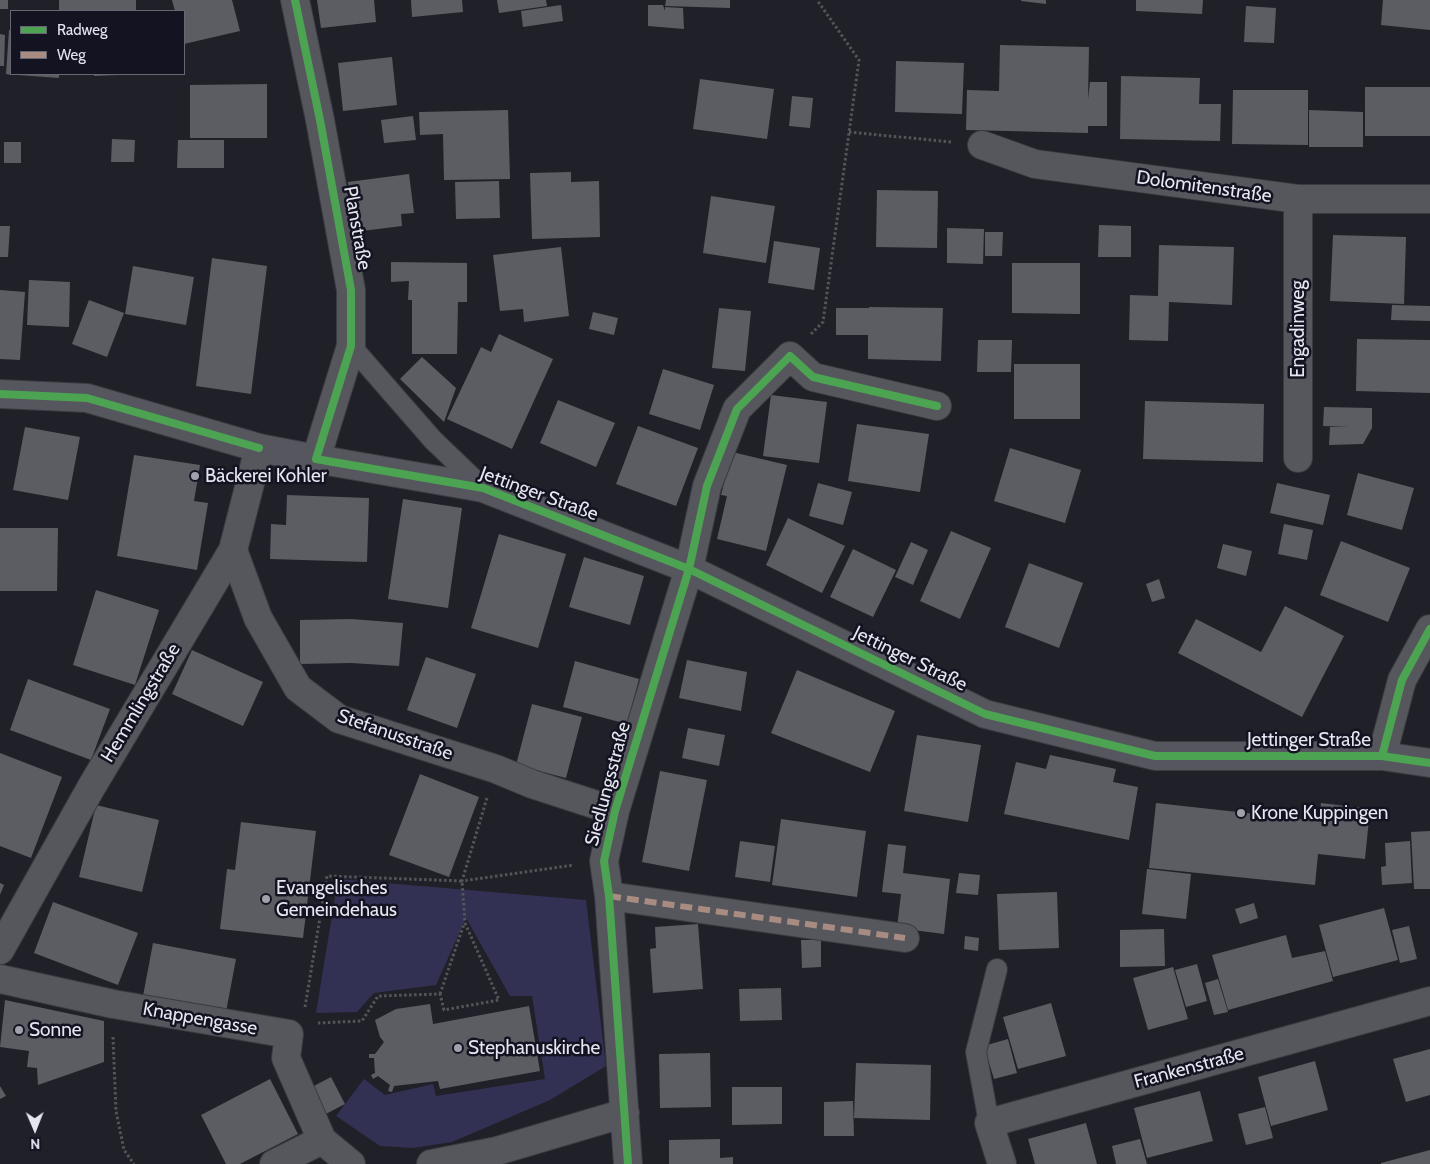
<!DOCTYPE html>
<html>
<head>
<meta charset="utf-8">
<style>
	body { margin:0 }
	#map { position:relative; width:1430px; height:1164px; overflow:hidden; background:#202028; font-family:Cabin,sans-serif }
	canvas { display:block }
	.legend { position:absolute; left:10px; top:10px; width:175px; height:65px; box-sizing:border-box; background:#131321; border:1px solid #676774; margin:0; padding:6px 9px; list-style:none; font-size:15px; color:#e5e6f0 }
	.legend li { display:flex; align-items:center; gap:10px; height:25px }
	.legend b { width:25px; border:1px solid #676774 }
	.north { position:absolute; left:10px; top:1104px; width:50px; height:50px; -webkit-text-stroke:4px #131321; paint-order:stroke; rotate:179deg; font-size:14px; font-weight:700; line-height:20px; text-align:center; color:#e5e6f0 }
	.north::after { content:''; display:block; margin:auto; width:18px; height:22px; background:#e5e6f0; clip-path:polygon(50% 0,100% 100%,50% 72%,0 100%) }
</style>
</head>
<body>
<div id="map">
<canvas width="1430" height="1164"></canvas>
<ul class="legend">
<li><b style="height:6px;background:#4ca352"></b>Radweg</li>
<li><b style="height:6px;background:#a88b81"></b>Weg</li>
</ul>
<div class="north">N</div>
</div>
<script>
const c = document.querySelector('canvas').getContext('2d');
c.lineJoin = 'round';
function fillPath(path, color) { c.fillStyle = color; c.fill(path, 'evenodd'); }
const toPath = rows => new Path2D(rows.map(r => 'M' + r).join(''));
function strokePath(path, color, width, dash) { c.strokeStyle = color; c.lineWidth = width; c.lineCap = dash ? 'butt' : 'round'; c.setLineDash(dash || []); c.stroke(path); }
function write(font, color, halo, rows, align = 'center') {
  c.font = font + ' Cabin,sans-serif'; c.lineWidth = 5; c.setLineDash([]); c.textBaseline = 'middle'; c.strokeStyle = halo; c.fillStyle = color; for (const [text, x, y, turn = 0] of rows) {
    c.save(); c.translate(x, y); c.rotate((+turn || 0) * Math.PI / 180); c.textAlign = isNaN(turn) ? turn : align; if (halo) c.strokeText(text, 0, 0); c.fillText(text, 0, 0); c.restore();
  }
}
fillPath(toPath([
	[338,879,586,900,606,1066,550,1100,452,1142,413,1148,380,1146,336,1116,364,1079,385,1095,433,1084,436,1096,545,1079,532,996,510,996,466,918,436,985,374,993,357,1012,316,1013]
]), '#333153');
fillPath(toPath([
	[0,0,8,0,8,9,0,9],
	[59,0,136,0,136,11,59,11],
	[172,0,232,0,240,31,184,44,184,11,175,11],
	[317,0,374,0,376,22,321,28],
	[411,0,462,0,463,12,412,17],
	[497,0,546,0,547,6,499,13],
	[666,0,730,0,730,8,665,6],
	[1021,0,1046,0,1046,4,1021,1],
	[1136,0,1203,0,1202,14,1136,11],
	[1383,0,1430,0,1430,30,1381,25],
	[561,5,563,21,523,27,521,11],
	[648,5,663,5,665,11,665,7,683,8,684,29,648,26],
	[1246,6,1276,8,1274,43,1244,42],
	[9,30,11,30,11,75,6,74],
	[0,34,5,35,4,66,0,66],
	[1000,45,1089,47,1088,99,1090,82,1107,82,1107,126,1088,126,1088,133,966,130,967,90,999,91],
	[392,57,397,105,343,111,338,63],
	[896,61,964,63,962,114,895,112],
	[18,74,59,74,59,78,18,75],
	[94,74,118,74,118,75,94,76],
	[1121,76,1200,78,1199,104,1221,104,1220,141,1120,139],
	[700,79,774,89,767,139,693,129],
	[267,84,267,138,190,138,190,85],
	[1365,87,1430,87,1430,136,1365,136],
	[1233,90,1308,90,1308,145,1232,144],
	[792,96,813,98,810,128,789,126],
	[508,110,510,179,444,180,443,134,420,135,419,112],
	[1309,110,1363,112,1363,147,1309,147],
	[413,116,416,140,384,143,381,120],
	[112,139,135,140,134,162,111,162],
	[178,140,224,140,224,168,177,168],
	[4,142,21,142,21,163,4,163],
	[571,172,571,182,599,181,600,237,532,239,530,173],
	[409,174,414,213,401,214,402,226,354,232,348,182],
	[499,181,500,218,456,219,455,182],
	[877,190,938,191,937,248,876,247],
	[711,196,775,206,766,263,703,253],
	[1099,225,1131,226,1131,257,1098,257],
	[0,226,10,226,8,257,0,257],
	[947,228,984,229,983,264,947,263],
	[985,232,1003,232,1002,256,985,256],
	[1333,235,1406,237,1404,304,1330,301],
	[774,241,820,248,814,290,768,283],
	[1159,245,1234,247,1232,305,1169,302,1168,341,1129,340,1130,295,1158,296],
	[561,247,569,316,524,322,523,309,500,311,493,255],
	[212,258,267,266,251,394,196,386],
	[391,262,467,263,467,302,458,302,457,354,412,354,412,300,408,300,409,281,391,282],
	[1012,263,1080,263,1080,314,1012,313],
	[133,266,194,277,186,325,125,314],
	[29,280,70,282,69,327,27,325],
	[0,290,25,292,20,360,0,359],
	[89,300,124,313,107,357,72,344],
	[1392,305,1430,306,1430,321,1391,320],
	[869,307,943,308,941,361,868,359,868,335,836,335,836,308,869,308],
	[719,308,751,311,745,371,712,368],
	[593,312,618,318,614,335,589,329],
	[499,334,553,359,512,449,447,419,481,347,491,352],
	[1357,339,1430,340,1430,393,1356,391],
	[978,340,1012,340,1011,372,977,372],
	[422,357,456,388,444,422,400,379],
	[1014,364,1080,364,1080,419,1014,419],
	[663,369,714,385,700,430,649,414],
	[771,395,827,402,819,463,763,456],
	[558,400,615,423,596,467,540,443],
	[1145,401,1264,404,1263,462,1143,459],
	[1324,407,1372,408,1372,428,1363,444,1329,445,1330,427,1349,427,1323,426],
	[857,424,929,434,920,492,848,481],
	[638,426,698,448,676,506,616,484],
	[25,427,80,437,68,500,13,490],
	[1010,448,1081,470,1065,523,994,501],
	[732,452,787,465,766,551,717,539,727,496,721,495],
	[134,455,200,465,194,501,208,503,197,570,117,556],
	[1358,473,1414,488,1402,530,1347,515],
	[818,483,852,492,843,525,809,516],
	[1277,483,1330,495,1323,525,1270,513],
	[287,495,369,498,367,562,270,559,271,524,286,525],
	[403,499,462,508,448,608,388,599],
	[788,518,845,546,822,593,766,565],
	[1284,524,1313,530,1307,560,1278,554],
	[0,528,58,528,57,591,0,591],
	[951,531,991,548,960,619,920,601],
	[499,534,566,554,538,648,471,628],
	[1341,541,1410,568,1388,622,1320,595],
	[911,542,928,550,913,585,895,577],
	[1223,544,1252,551,1246,576,1217,568],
	[853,549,896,570,873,617,830,597],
	[584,557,644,576,630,625,569,607],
	[1029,563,1083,583,1059,648,1005,627],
	[1159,579,1165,598,1152,602,1146,584],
	[96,590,159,610,135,685,73,665],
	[1285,606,1344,636,1302,717,1178,653,1196,619,1261,652],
	[351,619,403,623,399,666,351,663,300,664,300,620],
	[192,650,263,682,243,726,172,694],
	[426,657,476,674,457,728,407,710],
	[687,660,747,672,741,711,679,698],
	[575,661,639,679,627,724,563,707],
	[797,670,895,711,870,772,771,733],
	[28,679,110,709,91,760,10,730],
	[532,704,582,717,566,778,516,765],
	[688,728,725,735,719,766,682,758],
	[917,735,981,745,968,822,904,811],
	[0,753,62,777,31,858,0,846],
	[1050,755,1116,769,1113,782,1138,787,1129,840,1004,814,1016,762,1046,769],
	[660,771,707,780,689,871,642,862],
	[420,774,479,797,449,877,389,855],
	[1156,803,1319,821,1321,803,1370,809,1365,859,1318,854,1315,885,1149,868],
	[96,805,159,820,142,892,79,877],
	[781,819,866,831,857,897,772,885],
	[241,822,316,831,303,938,220,929,227,869,235,870],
	[1430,831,1430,889,1414,889,1411,832],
	[740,841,775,846,770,882,735,877],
	[1410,841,1412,883,1382,885,1381,867,1386,866,1385,843],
	[888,844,906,846,903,873,950,879,944,934,897,928,901,894,882,892],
	[1147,869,1191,874,1186,919,1142,914],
	[959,873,980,875,978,895,956,893],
	[0,883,4,885,0,895],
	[1057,892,1059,948,999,950,997,894],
	[53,902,138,933,118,985,34,953],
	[1254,903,1258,918,1240,924,1235,909],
	[1384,908,1398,960,1333,977,1319,925],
	[698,924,703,989,653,993,650,949,656,948,655,927],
	[1409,926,1417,959,1400,963,1392,930],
	[1164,929,1165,966,1120,967,1120,930],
	[1286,935,1292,958,1325,951,1333,981,1228,1010,1212,955],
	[965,936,979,938,978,951,964,949],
	[801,940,821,940,821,967,802,968],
	[153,943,236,959,226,1012,143,996],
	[1197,964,1207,1001,1186,1007,1175,970],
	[1173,967,1188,1019,1148,1030,1133,978],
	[1218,979,1228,1012,1214,1015,1205,983],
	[781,988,782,1020,740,1021,739,989],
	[5,1000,104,1021,104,1062,38,1085,37,1068,27,1067,29,1051,0,1047],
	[1051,1003,1066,1056,1018,1069,1003,1017],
	[430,1004,433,1024,529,1006,540,1071,440,1089,438,1081,394,1086,392,1092,388,1091,390,1085,378,1076,373,1079,371,1075,375,1073,374,1058,369,1058,369,1054,375,1054,384,1042,380,1037,375,1020,396,1009],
	[1008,1039,1017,1073,994,1079,987,1056,987,1045],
	[1430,1049,1430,1095,1406,1102,1393,1059],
	[710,1053,711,1107,660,1108,659,1054],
	[1315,1061,1328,1110,1271,1126,1258,1077],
	[856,1063,931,1065,930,1120,854,1118],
	[331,1077,345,1104,324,1115,310,1088],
	[270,1079,298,1134,240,1164,226,1164,201,1115],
	[0,1086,6,1096,0,1099],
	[732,1087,782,1087,782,1124,732,1125],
	[1200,1091,1213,1141,1147,1158,1134,1108],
	[853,1101,854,1136,824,1136,824,1102],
	[1265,1107,1273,1138,1246,1145,1238,1114],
	[1086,1123,1097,1164,1035,1164,1028,1139],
	[720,1139,720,1158,733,1157,733,1164,669,1164,669,1140],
	[1140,1139,1147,1164,1116,1164,1112,1146],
	[1430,1150,1430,1164,1381,1164,1381,1163]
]), '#5c5c63');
const service = toPath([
	[351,346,433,440,483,488],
	[989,1123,976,1052,997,969]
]);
const minor = toPath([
	[295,0,320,120,351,290,351,346,316,459],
	[982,145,1035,164,1298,199,1430,199],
	[1298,458,1298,199],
	[233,550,258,618,298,688,339,719,496,769,532,784,615,811],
	[1382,756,1402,680,1430,629],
	[609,896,905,938],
	[0,950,92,786,233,550,259,448],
	[0,979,113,1004,289,1034,286,1058,322,1140],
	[274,1164,322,1140,351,1164],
	[431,1164,497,1151,625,1113],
	[628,1164,609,896,604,861,615,811,689,569,707,486,737,409,790,356,813,377,937,406],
	[1002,1164,989,1123,1430,1001]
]);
const secondary = toPath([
	[0,394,87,398,259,448,316,459,483,488,689,569,985,714,1155,756,1382,756,1430,763]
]);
strokePath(service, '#3a3a41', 22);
strokePath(minor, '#3a3a41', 30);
strokePath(secondary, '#3a3a41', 30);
strokePath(toPath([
	[849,132,951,142],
	[811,334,823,322,859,60,817,0],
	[487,798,462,881,574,865],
	[440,994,464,924],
	[305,1007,327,876,462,881,465,923,499,1000,444,1010,440,994,378,996,362,1021,318,1023],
	[113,1037,116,1111,124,1150,134,1164]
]), '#545459', 3, [2.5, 2.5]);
strokePath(service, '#56575d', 20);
strokePath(minor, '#56575d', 28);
strokePath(secondary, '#56565f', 28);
strokePath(toPath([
	[609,896,905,938]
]), '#a88b81', 6, [12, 6]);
strokePath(toPath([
	[295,0,320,120,351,290,351,346,316,459,483,488,689,569,985,714,1155,756,1382,756,1430,763],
	[0,394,87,398,259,448],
	[1382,756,1402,680,1430,629],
	[628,1164,609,896,604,861,615,811,689,569,707,486,737,409,790,356,813,377,937,406]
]), '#4ca352', 8);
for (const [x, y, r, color] of [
	[195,476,5,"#a0a1aa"],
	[1241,813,5,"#a0a1aa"],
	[266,899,5,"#a0a1aa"],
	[19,1030,5,"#a0a1aa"],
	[458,1048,5,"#a0a1aa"]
]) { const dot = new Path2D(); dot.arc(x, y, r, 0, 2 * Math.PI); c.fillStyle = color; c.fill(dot); strokePath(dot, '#131321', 2); }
write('19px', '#e5e6f0', '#131321', [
	["Dolomitenstraße",1204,187,8],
	["Planstraße",357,228,80],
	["Engadinweg",1298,329,-90],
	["Jettinger Straße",539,494,20],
	["Jettinger Straße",910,659,26],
	["Hemmlingstraße",141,703,-59],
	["Stefanusstraße",395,735,19],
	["Jettinger Straße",1309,740],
	["Siedlungsstraße",608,784,-75],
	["Knappengasse",200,1019,10],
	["Frankenstraße",1189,1068,-15]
]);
write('19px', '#e5e6f0', '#131321', [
	["Bäckerei Kohler",205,476],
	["Krone Kuppingen",1251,813],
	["Evangelisches",276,888],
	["Gemeindehaus",276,910],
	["Sonne",29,1030],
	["Stephanuskirche",468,1048]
], 'left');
</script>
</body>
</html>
